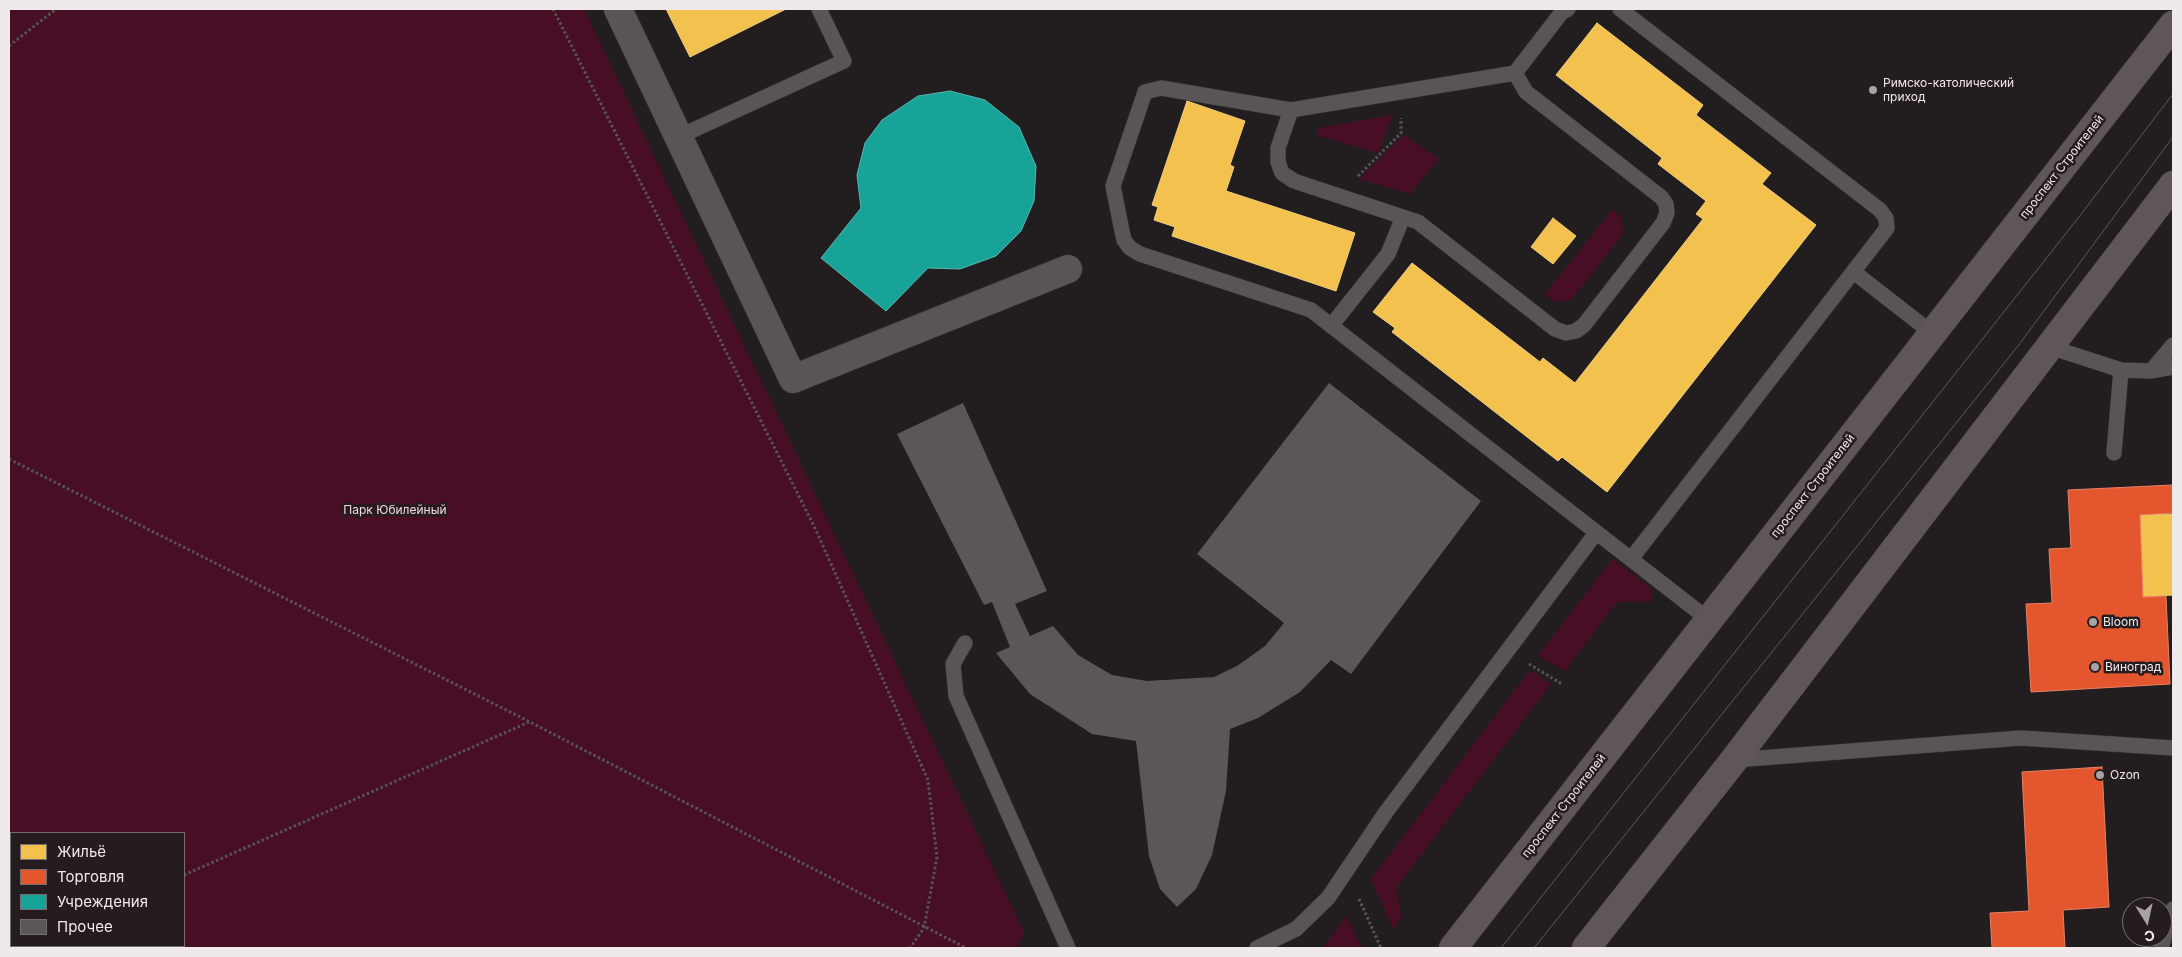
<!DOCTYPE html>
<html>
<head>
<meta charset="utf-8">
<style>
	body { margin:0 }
	#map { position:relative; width:2182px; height:957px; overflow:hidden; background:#221e1f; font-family:Inter,sans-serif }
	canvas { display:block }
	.frame { position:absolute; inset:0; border:10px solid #efe9ea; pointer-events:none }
	.legend { position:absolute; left:10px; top:832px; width:175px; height:115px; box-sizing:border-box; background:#241c1e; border:1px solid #756e70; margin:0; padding:6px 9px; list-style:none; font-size:15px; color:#efe9ea }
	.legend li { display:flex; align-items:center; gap:10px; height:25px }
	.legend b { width:25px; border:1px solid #756e70 }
	.north { position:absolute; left:2122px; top:897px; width:50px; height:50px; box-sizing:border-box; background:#241c1e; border:1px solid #756e70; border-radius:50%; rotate:170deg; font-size:14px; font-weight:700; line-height:20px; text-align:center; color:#efe9ea }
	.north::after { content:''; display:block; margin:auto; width:18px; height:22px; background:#a7a2a3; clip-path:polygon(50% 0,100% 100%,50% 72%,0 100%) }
</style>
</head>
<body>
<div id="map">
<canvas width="2182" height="957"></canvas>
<div class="frame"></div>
<ul class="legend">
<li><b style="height:14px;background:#f2c14e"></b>Жильё</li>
<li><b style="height:14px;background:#e4572e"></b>Торговля</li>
<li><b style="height:14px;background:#17a398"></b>Учреждения</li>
<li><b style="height:14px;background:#5b5758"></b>Прочее</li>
</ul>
<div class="north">С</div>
</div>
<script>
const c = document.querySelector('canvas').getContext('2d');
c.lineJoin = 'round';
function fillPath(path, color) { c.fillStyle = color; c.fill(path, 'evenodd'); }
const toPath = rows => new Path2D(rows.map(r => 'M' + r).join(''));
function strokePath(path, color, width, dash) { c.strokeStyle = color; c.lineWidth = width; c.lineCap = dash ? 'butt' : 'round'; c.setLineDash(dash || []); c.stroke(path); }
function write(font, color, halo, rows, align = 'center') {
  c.font = font + ' Inter,sans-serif'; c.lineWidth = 5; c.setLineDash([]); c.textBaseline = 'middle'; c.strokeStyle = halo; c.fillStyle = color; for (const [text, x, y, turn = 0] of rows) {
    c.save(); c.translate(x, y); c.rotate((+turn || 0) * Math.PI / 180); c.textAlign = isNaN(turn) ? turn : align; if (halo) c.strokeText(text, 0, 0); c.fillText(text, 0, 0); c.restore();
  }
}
fillPath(toPath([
	[9,9,584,9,1024,932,1017,948,9,948],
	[184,833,184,946,11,946,11,833],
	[1393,115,1378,153,1316,135,1319,128],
	[1403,135,1439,158,1410,194,1359,179],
	[1612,210,1622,218,1623,234,1572,299,1555,302,1545,294],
	[1612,559,1650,587,1653,601,1617,602,1565,671,1538,656],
	[1530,670,1551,684,1396,888,1402,918,1393,929,1371,879],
	[1346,916,1362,948,1323,948]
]), '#470e26');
const homes = toPath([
	[666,9,786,9,690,57,666,9],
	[1597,23,1703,105,1696,115,1771,173,1762,184,1816,225,1607,492,1562,457,1558,461,1392,332,1395,328,1373,312,1412,263,1540,362,1543,358,1575,383,1703,219,1696,214,1706,201,1658,164,1662,158,1556,75,1597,23],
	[1187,101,1245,121,1230,165,1234,167,1226,191,1355,233,1336,291,1172,236,1175,227,1154,220,1158,207,1152,205,1187,101],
	[1553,218,1576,236,1553,264,1531,247,1553,218],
	[2173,514,2173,595,2143,597,2140,515,2173,514]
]);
fillPath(homes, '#f2c14e');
strokePath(homes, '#f1cd7d', 1);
const shops = toPath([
	[2173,485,2173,513,2140,515,2143,597,2166,596,2170,684,2031,692,2026,604,2052,603,2049,549,2071,548,2068,490,2173,485],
	[2102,767,2109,907,2063,910,2065,948,1992,948,1990,913,2029,911,2022,772,2102,767]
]);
fillPath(shops, '#e4572e');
strokePath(shops, '#e78366', 1);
const public = toPath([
	[950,91,985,100,1019,127,1036,166,1034,201,1021,231,996,256,960,269,928,268,886,311,821,258,861,208,857,175,865,143,882,120,918,96,950,91]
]);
fillPath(public, '#17a398');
strokePath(public, '#58b8b1', 1);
fillPath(toPath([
	[1329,383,1481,501,1351,674,1331,660,1300,692,1258,718,1230,729,1226,791,1212,855,1196,889,1177,907,1160,889,1149,856,1136,741,1092,734,1030,694,996,653,1010,647,992,602,984,605,897,434,963,403,1047,591,1015,604,1030,636,1053,626,1078,655,1112,675,1147,681,1214,677,1237,666,1265,646,1284,623,1197,554]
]), '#5b5758');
const service = toPath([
	[1568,9,1562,12,1515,73,1291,110,1161,88,1145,92,1113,186,1122,231,1124,240,1130,248,1140,254,1311,310,1709,620],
	[1620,9,1880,210,1886,218,1887,228,1631,559],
	[1291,110,1278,148,1278,162,1282,173,1294,181,1418,222,1555,329,1566,333,1576,331,1584,325,1663,223,1667,213,1666,204,1661,197,1526,92,1515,73],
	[678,137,844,61,819,9],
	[1855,273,1932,333],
	[1331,326,1388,254,1403,217],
	[2050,347,2121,370,2151,371,2173,367],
	[2151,371,2173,345],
	[2114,453,2121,370],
	[965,643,953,664,956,696,1068,948],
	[1734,760,2021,738,2173,748],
	[1257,948,1296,929,1328,898,1386,812,1593,537],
	[2161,948,2173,909]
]);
const minor = toPath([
	[618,9,793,379,1068,269]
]);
const primary = toPath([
	[1453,948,2173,25],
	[1586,948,1734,760,2173,185]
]);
strokePath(service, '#3c393a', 16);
strokePath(minor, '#3c393a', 29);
strokePath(primary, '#3c393a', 29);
strokePath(toPath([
	[553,9,814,526,928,780,937,857,924,928,910,948],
	[9,46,56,9],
	[1358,176,1401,133,1401,118],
	[9,459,530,722,966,948],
	[1529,664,1562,684],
	[184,875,529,722],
	[1359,899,1381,948],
	[21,948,27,946]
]), '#585455', 3, [2.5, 2.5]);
strokePath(service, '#595556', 15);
strokePath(minor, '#595556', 28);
strokePath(primary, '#605659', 28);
strokePath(toPath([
	[1501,948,2075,222,2173,94],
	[1534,948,2018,346,2173,137]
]), '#5a5858', 1);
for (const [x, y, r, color] of [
	[1873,90,5,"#a7a2a3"],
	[2093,622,5,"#a7a2a3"],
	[2095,667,5,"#a7a2a3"],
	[2100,775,5,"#a7a2a3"]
]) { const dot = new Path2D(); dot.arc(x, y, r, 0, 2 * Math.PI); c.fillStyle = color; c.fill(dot); strokePath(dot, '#241c1e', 2); }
write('12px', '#efe9ea', '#241c1e', [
	["Римско-католический",1883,83],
	["приход",1883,97],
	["Bloom",2103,622],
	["Виноград",2105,667],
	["Ozon",2110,775]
], 'left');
write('12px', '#efe9ea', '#241c1e', [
	["проспект Строителей",2062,167,-52],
	["проспект Строителей",1813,486,-52],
	["проспект Строителей",1564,806,-52]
]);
write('12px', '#f3d7de', '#241c1e', [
	["Парк Юбилейный",395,510]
]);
</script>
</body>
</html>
